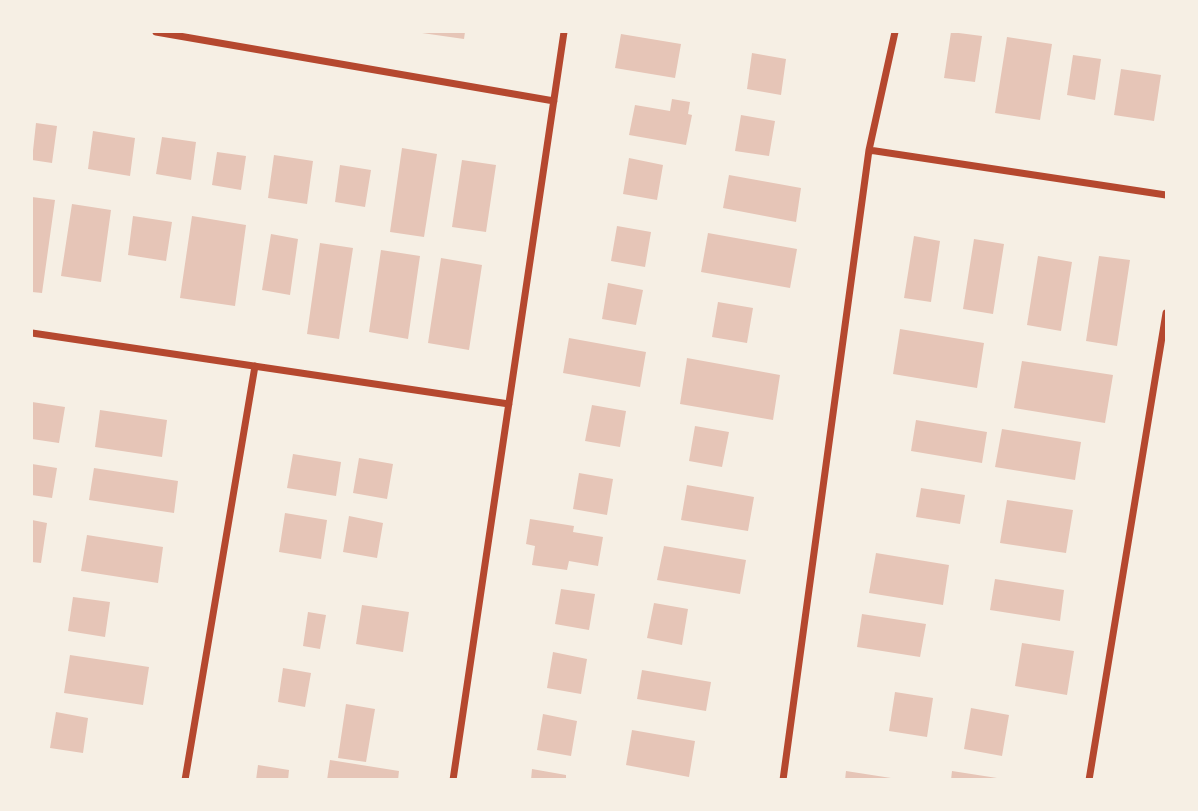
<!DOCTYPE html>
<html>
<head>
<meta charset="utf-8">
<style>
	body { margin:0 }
	#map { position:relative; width:1198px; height:811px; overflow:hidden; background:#f6efe4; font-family:"Public Sans",sans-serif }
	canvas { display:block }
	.frame { position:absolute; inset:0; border:33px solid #f6efe4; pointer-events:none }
</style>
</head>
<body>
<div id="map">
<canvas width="1198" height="811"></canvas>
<div class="frame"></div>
</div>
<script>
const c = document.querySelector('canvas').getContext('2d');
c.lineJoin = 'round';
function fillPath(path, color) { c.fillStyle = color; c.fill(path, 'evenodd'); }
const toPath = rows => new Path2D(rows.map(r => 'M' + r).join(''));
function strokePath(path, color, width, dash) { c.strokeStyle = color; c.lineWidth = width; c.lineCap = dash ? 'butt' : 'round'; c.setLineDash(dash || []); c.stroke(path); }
fillPath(toPath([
	[423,32,465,32,464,39,422,33],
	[951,32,982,36,975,82,944,78],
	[621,34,681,44,675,78,615,68],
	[1007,37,1052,44,1040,120,995,113],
	[752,53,786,59,781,95,747,89],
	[1073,55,1101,59,1095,100,1067,95],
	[1121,69,1161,75,1154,121,1114,115],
	[672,99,690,102,688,114,692,115,686,145,629,135,635,105,670,111],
	[741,115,775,121,769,156,735,151],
	[36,123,57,126,52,163,32,160],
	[93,131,135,138,130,176,88,169],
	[162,137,196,142,191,180,156,174],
	[402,148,437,154,424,237,390,232],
	[217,152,246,156,241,190,212,185],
	[274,155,313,161,307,204,268,198],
	[629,158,663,165,657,200,623,194],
	[462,160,496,165,486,232,452,227],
	[340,165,371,170,365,207,335,202],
	[729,175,801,188,796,222,723,208],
	[32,197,55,200,42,293,32,292],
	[72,204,111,210,101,282,61,276],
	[133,216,172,222,166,261,128,255],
	[192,216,246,225,235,306,180,298],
	[617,226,651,232,645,267,611,261],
	[708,233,797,249,790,288,701,272],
	[271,234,298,239,290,295,262,290],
	[914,236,940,241,931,302,904,298],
	[974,239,1004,244,993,314,963,309],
	[320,243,353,248,339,339,307,334],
	[381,250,420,256,408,339,369,332],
	[1038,256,1072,262,1061,331,1027,325],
	[1099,256,1130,260,1117,346,1086,341],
	[441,258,482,265,469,350,428,343],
	[608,283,643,290,636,325,602,319],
	[718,302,753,308,747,343,712,337],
	[900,329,984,343,977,388,893,374],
	[569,338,646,352,640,387,563,373],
	[687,358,780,375,773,420,680,404],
	[1022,361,1113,375,1105,423,1014,408],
	[32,402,65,407,59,443,32,439],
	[592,405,626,411,620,447,585,441],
	[100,410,167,420,162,457,95,447],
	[916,420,987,432,982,463,911,451],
	[695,426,729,432,722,467,689,461],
	[1002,429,1081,442,1075,480,995,467],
	[293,454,341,462,336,496,287,488],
	[359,458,393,464,387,499,353,493],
	[32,464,57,468,52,498,32,495],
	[94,468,178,481,174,513,89,500],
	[579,473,613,479,607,515,573,509],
	[687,485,754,497,748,531,681,520],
	[921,488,965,495,960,524,916,517],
	[1007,500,1073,510,1066,553,1000,543],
	[285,513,327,520,321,559,279,552],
	[349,516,383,523,377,558,343,552],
	[530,519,574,526,573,532,603,537,598,566,569,561,567,570,532,565,535,546,526,544],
	[32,520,47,523,41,563,32,562],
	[87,535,163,547,158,583,81,571],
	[664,546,746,560,740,594,657,580],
	[876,553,949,565,943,605,869,593],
	[995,579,1064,590,1060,621,990,610],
	[561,589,595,594,589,630,555,624],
	[73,597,110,602,105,637,68,631],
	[654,603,688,609,682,645,647,638],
	[362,605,409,612,403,652,356,644],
	[308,612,326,615,320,649,303,646],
	[862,614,926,624,920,657,857,647],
	[1022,643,1074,651,1067,695,1015,686],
	[553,652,587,659,581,694,547,688],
	[70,655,149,667,143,705,64,693],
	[283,668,311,673,305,707,278,702],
	[642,670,711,682,706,711,637,699],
	[895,692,933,698,927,737,889,731],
	[346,704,375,709,366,762,338,758],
	[971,708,1009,715,1002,756,964,749],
	[56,712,88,718,83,753,50,748],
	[543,714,577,721,571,756,537,750],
	[632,730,695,741,689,777,626,765],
	[330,760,399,771,398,780,327,780],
	[258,765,289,770,288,780,256,780],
	[532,769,566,775,566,780,531,780],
	[846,771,891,778,891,780,845,780],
	[952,771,997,778,997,780,951,780]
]), '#e6c5b7');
strokePath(toPath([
	[156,32,554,101],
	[869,150,1166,195],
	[32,333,509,404],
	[185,780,255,366],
	[453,780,564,32],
	[783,780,869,150,895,32],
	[1089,780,1166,313]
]), '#b5482f', 7);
</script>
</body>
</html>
